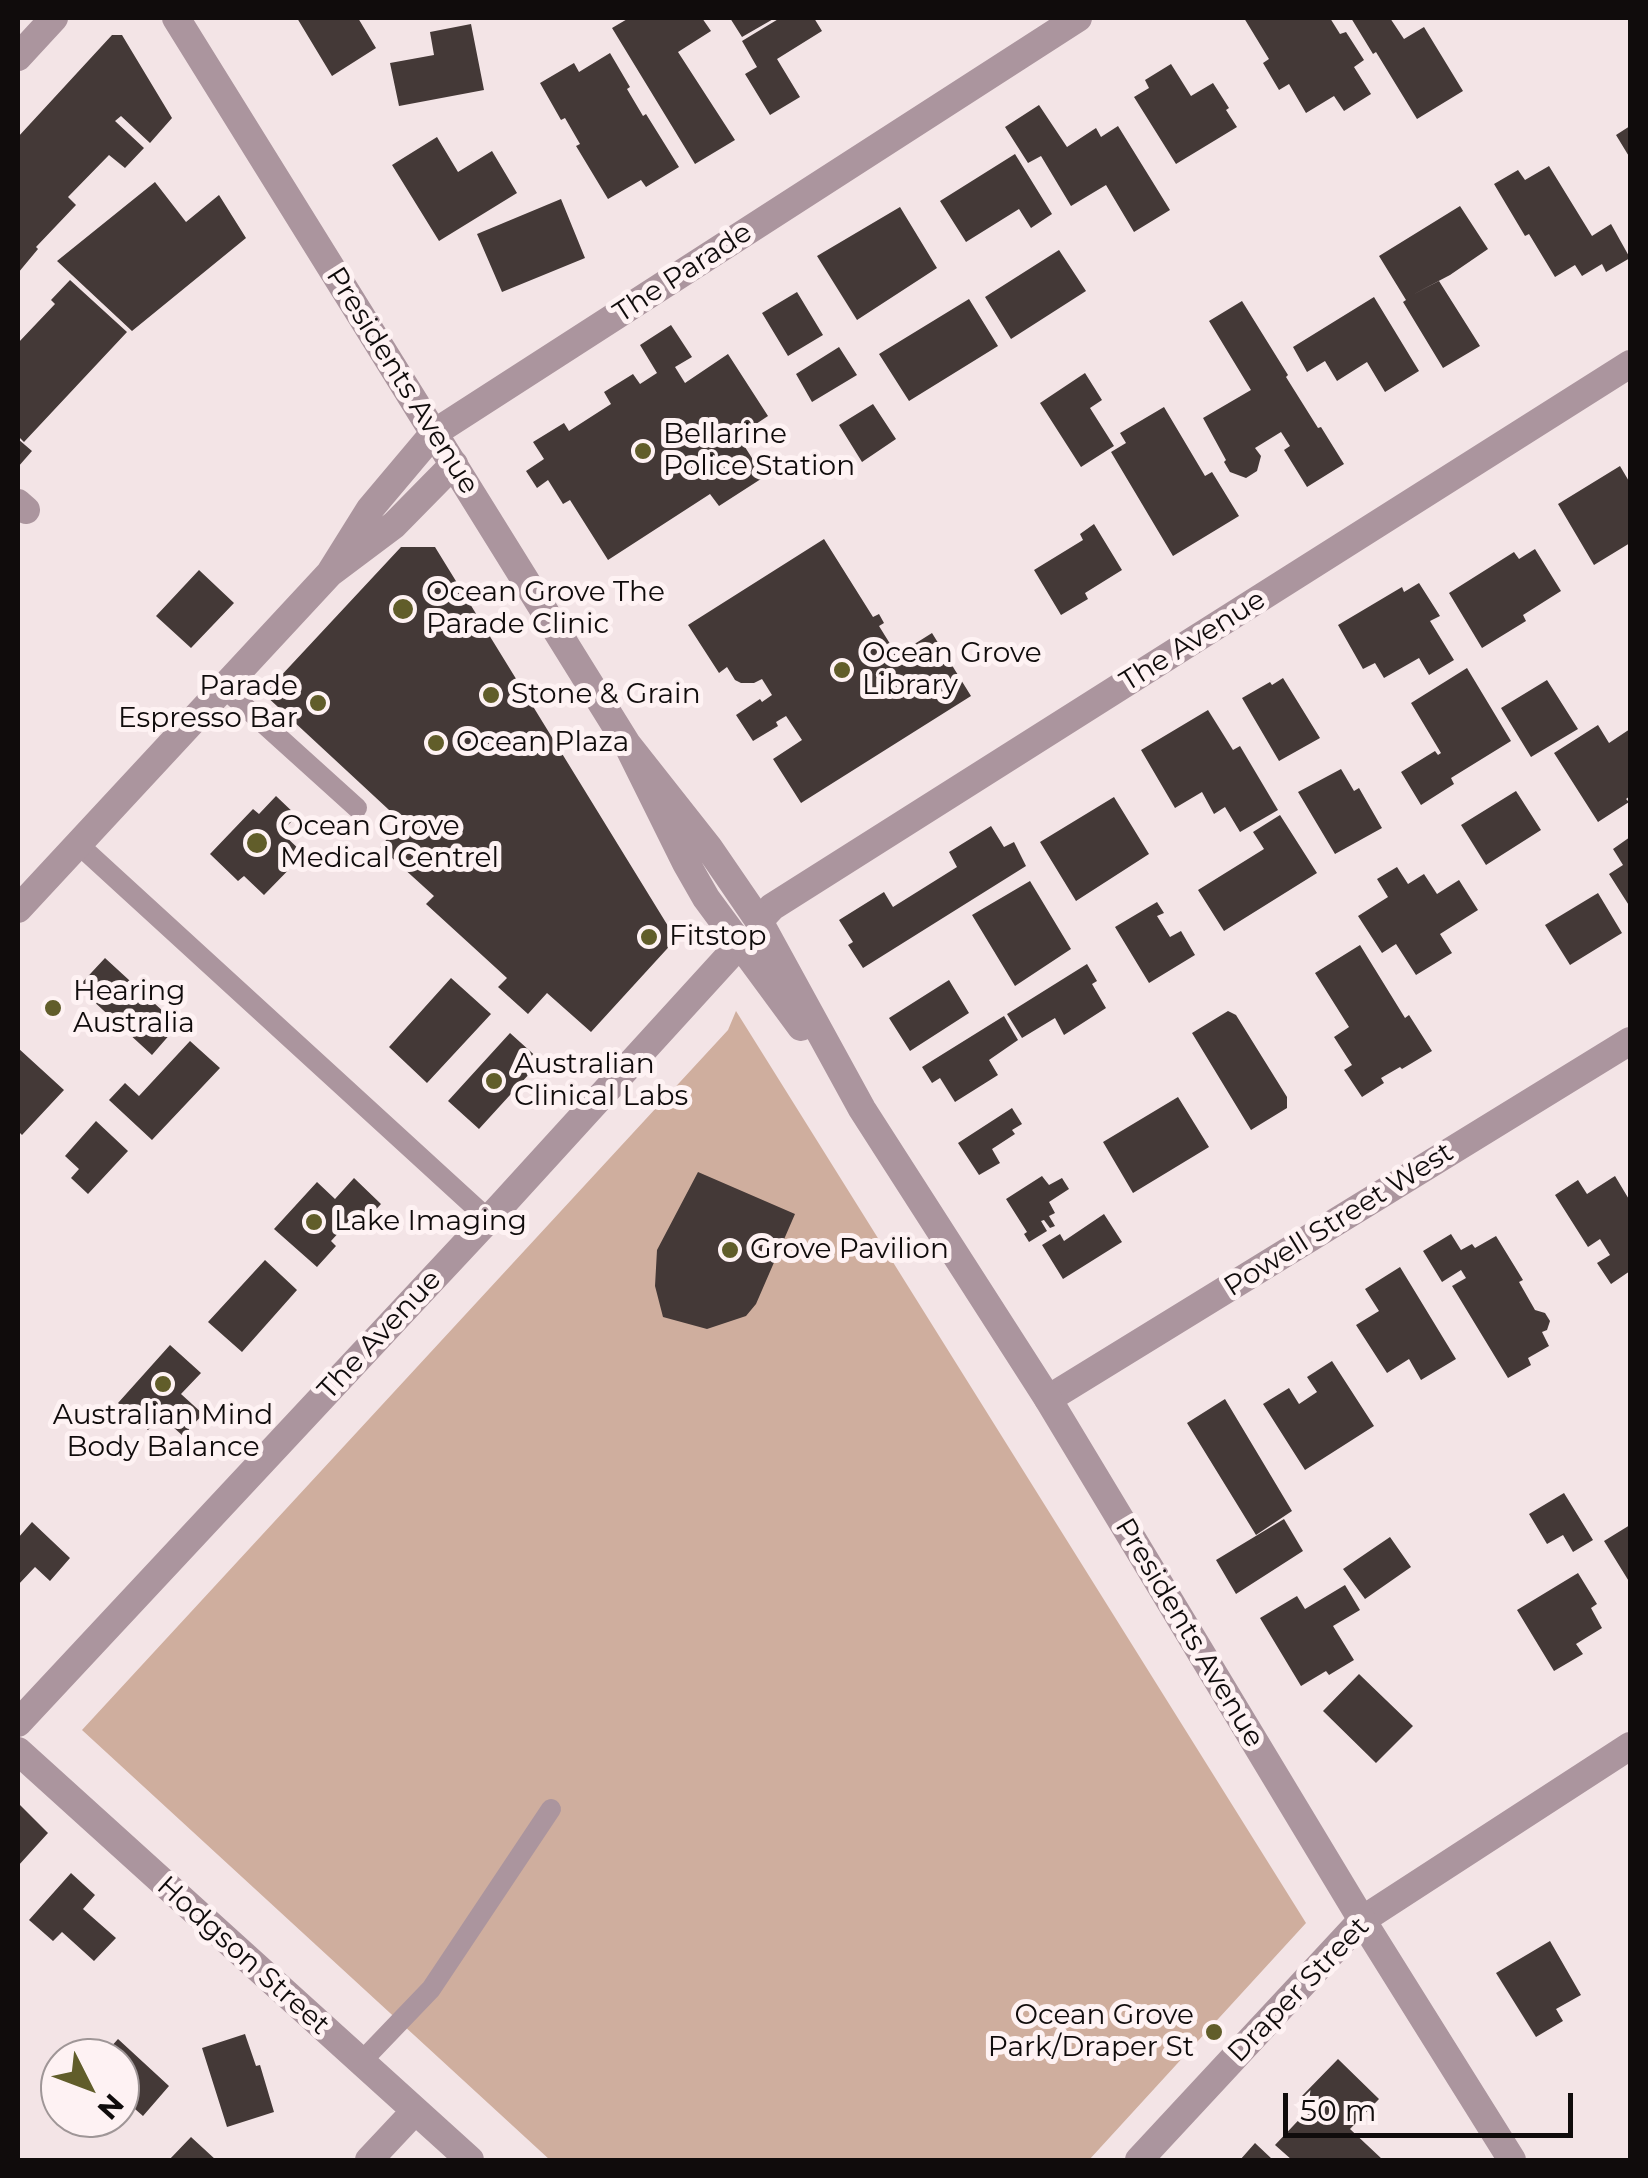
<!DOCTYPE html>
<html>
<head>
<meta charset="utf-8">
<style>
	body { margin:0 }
	#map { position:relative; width:1648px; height:2178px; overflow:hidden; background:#f3e4e6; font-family:Montserrat,sans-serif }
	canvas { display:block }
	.frame { position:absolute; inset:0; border:20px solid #100c0c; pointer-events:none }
	.north { position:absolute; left:40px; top:2038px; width:100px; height:100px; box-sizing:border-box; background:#fef2f3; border:2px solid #9f9697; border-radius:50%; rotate:132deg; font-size:28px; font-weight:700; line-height:40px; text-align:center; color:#100c0c }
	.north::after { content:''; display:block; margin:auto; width:35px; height:45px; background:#615d2a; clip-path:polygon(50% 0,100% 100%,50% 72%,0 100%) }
	.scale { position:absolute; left:1283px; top:2093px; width:290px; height:45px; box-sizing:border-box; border:5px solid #100c0c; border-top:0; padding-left:12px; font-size:30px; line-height:35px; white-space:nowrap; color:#100c0c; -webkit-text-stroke:8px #fef2f3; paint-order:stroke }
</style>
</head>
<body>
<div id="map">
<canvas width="1648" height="2178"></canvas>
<div class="frame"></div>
<div class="north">N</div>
<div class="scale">50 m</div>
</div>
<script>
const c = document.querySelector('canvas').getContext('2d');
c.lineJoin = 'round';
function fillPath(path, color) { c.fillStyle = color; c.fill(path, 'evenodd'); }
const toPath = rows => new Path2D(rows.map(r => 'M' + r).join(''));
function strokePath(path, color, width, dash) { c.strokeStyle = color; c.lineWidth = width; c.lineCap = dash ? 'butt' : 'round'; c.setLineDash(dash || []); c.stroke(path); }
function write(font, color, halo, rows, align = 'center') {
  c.font = font + ' Montserrat,sans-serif'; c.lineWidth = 10; c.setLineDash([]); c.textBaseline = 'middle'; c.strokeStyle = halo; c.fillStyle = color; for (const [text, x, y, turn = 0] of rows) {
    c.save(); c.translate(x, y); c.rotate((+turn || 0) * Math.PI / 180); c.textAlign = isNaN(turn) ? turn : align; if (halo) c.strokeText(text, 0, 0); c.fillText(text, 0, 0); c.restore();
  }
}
fillPath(toPath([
	[736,1011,1306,1923,1089,2160,550,2160,82,1730,728,1030]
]), '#cfae9e');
fillPath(toPath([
	[297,18,358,18,376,48,332,76],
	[629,18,702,18,711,31,678,52,735,140,695,164,612,28],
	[730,18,775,18,742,37],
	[780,18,814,18,822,31,777,59,800,97,770,115,745,74,757,67,742,41],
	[1244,18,1330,18,1340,34,1346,32,1364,60,1354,67,1371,94,1344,111,1334,96,1306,113,1289,84,1279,90,1263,63,1269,59],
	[1351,18,1390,18,1404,39,1424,27,1463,91,1417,119,1376,52,1373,54],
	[471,24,484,90,399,106,390,63,434,55,430,32],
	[112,35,122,35,172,118,150,143,121,116,115,121,144,148,125,168,109,155,68,197,76,205,36,247,38,249,18,273,18,137],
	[610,53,630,87,627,89,643,116,646,114,679,167,646,187,641,180,608,199,576,146,580,144,565,118,561,120,540,83,574,63,579,72],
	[1171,64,1191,96,1213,83,1229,108,1226,110,1237,127,1176,164,1134,97,1149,88,1145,80],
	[1039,105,1067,147,1096,128,1101,137,1118,126,1170,210,1134,232,1106,185,1071,206,1041,156,1028,163,1005,127],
	[1630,126,1630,158,1616,135],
	[437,137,458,172,492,151,517,193,439,241,392,165],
	[1015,154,1052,214,1031,228,1019,209,966,242,940,201],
	[1549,166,1592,236,1611,224,1630,258,1606,272,1602,264,1582,276,1575,265,1555,277,1529,234,1525,236,1494,184,1518,170,1525,180],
	[155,182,186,222,219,195,246,238,132,331,57,261],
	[561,199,585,258,502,292,477,234],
	[1460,206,1488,249,1450,275,1412,295,1439,281,1480,346,1443,368,1403,302,1406,300,1379,256],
	[900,207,937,268,857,320,817,256],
	[1059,250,1086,291,1011,339,985,297],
	[70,280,127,332,24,442,18,436,18,343,55,304,51,300],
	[797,292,823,335,788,356,762,313],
	[1374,297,1419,371,1385,392,1367,362,1337,381,1325,361,1307,372,1293,347],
	[969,299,998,346,909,401,879,354],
	[1242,301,1288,375,1286,377,1318,428,1321,427,1344,464,1307,487,1284,450,1290,446,1281,432,1255,448,1261,456,1257,471,1246,478,1230,472,1224,462,1226,460,1203,418,1251,390,1209,321],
	[671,325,692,357,675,367,685,383,728,354,768,416,738,436,764,477,719,506,710,494,608,560,570,500,563,504,548,480,537,488,526,471,544,459,533,442,564,423,569,431,611,404,604,392,633,374,640,384,657,373,640,345],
	[839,347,857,375,812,402,796,374],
	[1085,373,1102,400,1090,408,1114,446,1081,467,1040,403],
	[873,404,896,439,862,462,839,425],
	[1164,407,1205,476,1212,472,1239,516,1173,556,1111,452,1126,443,1120,433],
	[18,439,32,451,18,467],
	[1620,466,1630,483,1630,543,1594,565,1558,504],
	[1094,524,1122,570,1085,593,1088,599,1061,615,1034,570,1083,540,1080,534],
	[824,539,873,617,879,614,884,623,879,626,897,655,932,633,971,696,801,803,773,759,802,740,786,716,776,722,778,726,753,741,736,715,760,699,762,702,772,695,762,679,754,683,741,683,735,680,727,667,719,673,688,625],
	[401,547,435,547,676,939,591,1032,547,993,528,1014,498,987,507,978,426,904,434,896,380,847,402,822,264,694],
	[1535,549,1561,591,1523,615,1526,621,1482,648,1449,593,1514,552,1519,559],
	[199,570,234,603,191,648,156,616],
	[1419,583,1440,616,1430,621,1454,660,1429,675,1419,658,1384,678,1375,663,1363,669,1338,625,1402,587,1404,592],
	[1467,668,1511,741,1451,778,1454,784,1421,805,1401,772,1435,751,1438,755,1441,753,1411,703],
	[1283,678,1320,738,1279,761,1242,698,1270,682,1272,685],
	[1547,680,1578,729,1531,757,1501,708],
	[1208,710,1233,750,1240,746,1278,810,1240,832,1225,807,1214,814,1202,792,1175,808,1141,750],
	[1598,725,1609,743,1630,729,1630,796,1626,799,1629,802,1598,822,1554,753],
	[1341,769,1354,791,1359,788,1382,828,1335,854,1298,792],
	[1516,791,1541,830,1486,865,1461,825],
	[276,796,297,816,281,832,304,854,264,895,244,876,238,881,210,854,253,809,259,814],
	[1114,797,1149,854,1076,901,1040,842],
	[1280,815,1317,873,1224,931,1198,890,1264,849,1253,832],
	[991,826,1004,847,1014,842,1026,866,863,968,848,945,853,942,839,920,884,892,893,907,957,867,949,852],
	[1630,837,1630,907,1609,874,1623,865,1613,849],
	[1397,867,1408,884,1424,874,1437,894,1459,880,1478,910,1440,934,1452,953,1416,975,1396,944,1382,953,1358,916,1388,897,1377,879],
	[1030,881,1071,949,1015,986,972,915],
	[1598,893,1622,933,1570,965,1545,925],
	[1157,902,1164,913,1157,916,1170,937,1181,931,1195,955,1149,983,1115,927],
	[1360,945,1405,1018,1409,1015,1432,1051,1402,1069,1400,1067,1381,1078,1384,1083,1362,1097,1344,1070,1352,1065,1334,1037,1349,1027,1315,973],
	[105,958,178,1025,152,1055,78,987],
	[1087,964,1097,981,1092,984,1106,1008,1064,1035,1055,1018,1022,1038,1007,1014],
	[451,978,491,1014,427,1083,389,1047],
	[949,980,969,1013,910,1051,889,1018],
	[1228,1011,1236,1015,1287,1097,1287,1108,1251,1130,1192,1033],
	[1004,1016,1018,1040,989,1060,998,1075,955,1102,940,1078,932,1083,922,1067],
	[510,1033,541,1061,479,1129,448,1101],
	[190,1041,220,1068,152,1140,109,1100,125,1083,139,1096],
	[18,1048,64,1090,22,1135,18,1131],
	[1178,1097,1209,1147,1133,1193,1103,1142],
	[1012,1108,1022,1124,1012,1130,1015,1134,992,1149,1000,1163,979,1175,958,1143],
	[96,1121,128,1151,88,1194,71,1178,79,1169,65,1156],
	[698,1172,795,1214,756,1304,746,1316,707,1329,663,1317,655,1286,657,1250],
	[1042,1176,1049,1185,1062,1178,1069,1189,1049,1202,1055,1213,1049,1216,1055,1226,1050,1228,1044,1220,1041,1221,1047,1231,1029,1242,1024,1234,1027,1232,1006,1199],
	[1615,1176,1630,1201,1630,1271,1611,1284,1597,1263,1610,1255,1600,1239,1588,1247,1555,1195,1578,1180,1587,1194],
	[354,1178,381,1204,361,1226,352,1218,331,1241,336,1246,317,1267,274,1229,317,1182,335,1199],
	[1104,1214,1122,1242,1063,1279,1042,1245,1060,1234,1064,1241],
	[1451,1234,1461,1250,1472,1244,1475,1248,1496,1236,1523,1280,1519,1282,1535,1310,1545,1313,1550,1321,1547,1330,1542,1332,1549,1346,1528,1358,1531,1365,1508,1378,1452,1286,1466,1278,1461,1270,1442,1282,1423,1251],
	[265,1260,297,1290,242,1352,208,1322],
	[1400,1267,1456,1359,1421,1380,1409,1359,1387,1373,1356,1325,1379,1311,1365,1289],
	[170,1345,201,1373,181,1394,203,1414,183,1436,161,1416,148,1430,118,1403],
	[1332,1361,1374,1426,1305,1470,1263,1404,1289,1388,1299,1404,1317,1392,1307,1377],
	[1225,1399,1292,1511,1256,1535,1187,1423],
	[1564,1493,1593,1540,1573,1552,1563,1535,1547,1544,1529,1514],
	[1284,1519,1303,1551,1236,1594,1216,1560],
	[32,1522,70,1558,50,1581,35,1567,18,1585,18,1538],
	[1630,1525,1630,1583,1604,1541],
	[1390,1537,1411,1567,1365,1599,1343,1569],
	[1578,1573,1597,1604,1591,1608,1602,1628,1576,1644,1583,1654,1554,1671,1517,1610],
	[1345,1585,1360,1610,1333,1626,1354,1660,1329,1675,1326,1671,1301,1686,1260,1618,1297,1596,1305,1609],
	[1359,1674,1413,1726,1376,1763,1323,1711],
	[18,1803,48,1833,18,1866],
	[71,1873,95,1895,83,1909,116,1938,94,1961,62,1932,53,1941,29,1920],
	[1550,1941,1581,1995,1556,2009,1563,2021,1536,2037,1496,1973],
	[245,2034,256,2066,260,2065,274,2112,227,2127,202,2048],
	[118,2039,169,2086,143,2116,120,2096,120,2058,101,2058],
	[1338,2059,1379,2099,1350,2129,1383,2160,1292,2160,1275,2145,1311,2107,1301,2097],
	[191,2137,216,2160,169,2160],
	[1255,2143,1273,2160,1240,2160]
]), '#443937');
strokePath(toPath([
	[223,687,357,808],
	[78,844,488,1219],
	[361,2062,431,1989,551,1809]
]), '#ab959e', 20);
strokePath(toPath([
	[18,503,26,510]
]), '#ab959e', 28);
strokePath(toPath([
	[18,57,54,18],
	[330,573,370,509,434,433,1078,18],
	[18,909,330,573,394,525,454,464],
	[759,921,772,907,1630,364],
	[1048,1399,1630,1041],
	[18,1723,500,1207,739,945],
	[18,1751,470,2160],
	[369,2160,415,2111],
	[1139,2160,1362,1920,1630,1746]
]), '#ab959e', 28);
strokePath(toPath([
	[176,18,627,744,686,863,706,898,801,1027],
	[627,744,709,848,759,921,862,1109,1048,1399,1362,1920,1512,2160]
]), '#ab959e', 28);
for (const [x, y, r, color] of [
	[643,451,10,"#615d2a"],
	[403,609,12,"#615d2a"],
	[842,670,10,"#615d2a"],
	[491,695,10,"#615d2a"],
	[318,703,10,"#615d2a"],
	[436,743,10,"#615d2a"],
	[257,843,12,"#615d2a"],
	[649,937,10,"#615d2a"],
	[53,1008,10,"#615d2a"],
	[494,1081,10,"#615d2a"],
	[314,1222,10,"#615d2a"],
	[730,1250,10,"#615d2a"],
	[163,1384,10,"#615d2a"],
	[1214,2032,10,"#615d2a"]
]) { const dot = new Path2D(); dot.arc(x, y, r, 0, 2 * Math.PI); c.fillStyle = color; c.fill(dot); strokePath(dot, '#fef2f3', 4); }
write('28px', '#100c0c', '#fef2f3', [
	["The Parade",683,273,-33],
	["Presidents Avenue",402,381,58],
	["The Avenue",1193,641,-32],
	["Powell Street West",1339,1220,-32],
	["The Avenue",380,1335,-47],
	["Presidents Avenue",1189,1633,59],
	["Hodgson Street",243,1956,42],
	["Draper Street",1299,1990,-46]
]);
write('28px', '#100c0c', '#fef2f3', [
	["Bellarine",663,435],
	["Police Station",663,467],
	["Ocean Grove The",426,593],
	["Parade Clinic",426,625],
	["Ocean Grove",862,654],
	["Library",862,686],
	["Parade",298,687,"right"],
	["Espresso Bar",298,719,"right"],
	["Stone & Grain",511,695],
	["Ocean Plaza",456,743],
	["Ocean Grove",280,827],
	["Medical Centrel",280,859],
	["Fitstop",669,937],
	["Hearing",73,992],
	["Australia",73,1024],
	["Australian",514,1065],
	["Clinical Labs",514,1097],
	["Lake Imaging",334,1222],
	["Grove Pavilion",750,1250],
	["Australian Mind",163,1416,"center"],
	["Body Balance",163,1448,"center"],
	["Ocean Grove",1194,2016,"right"],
	["Park/Draper St",1194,2048,"right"]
], 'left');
</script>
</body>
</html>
